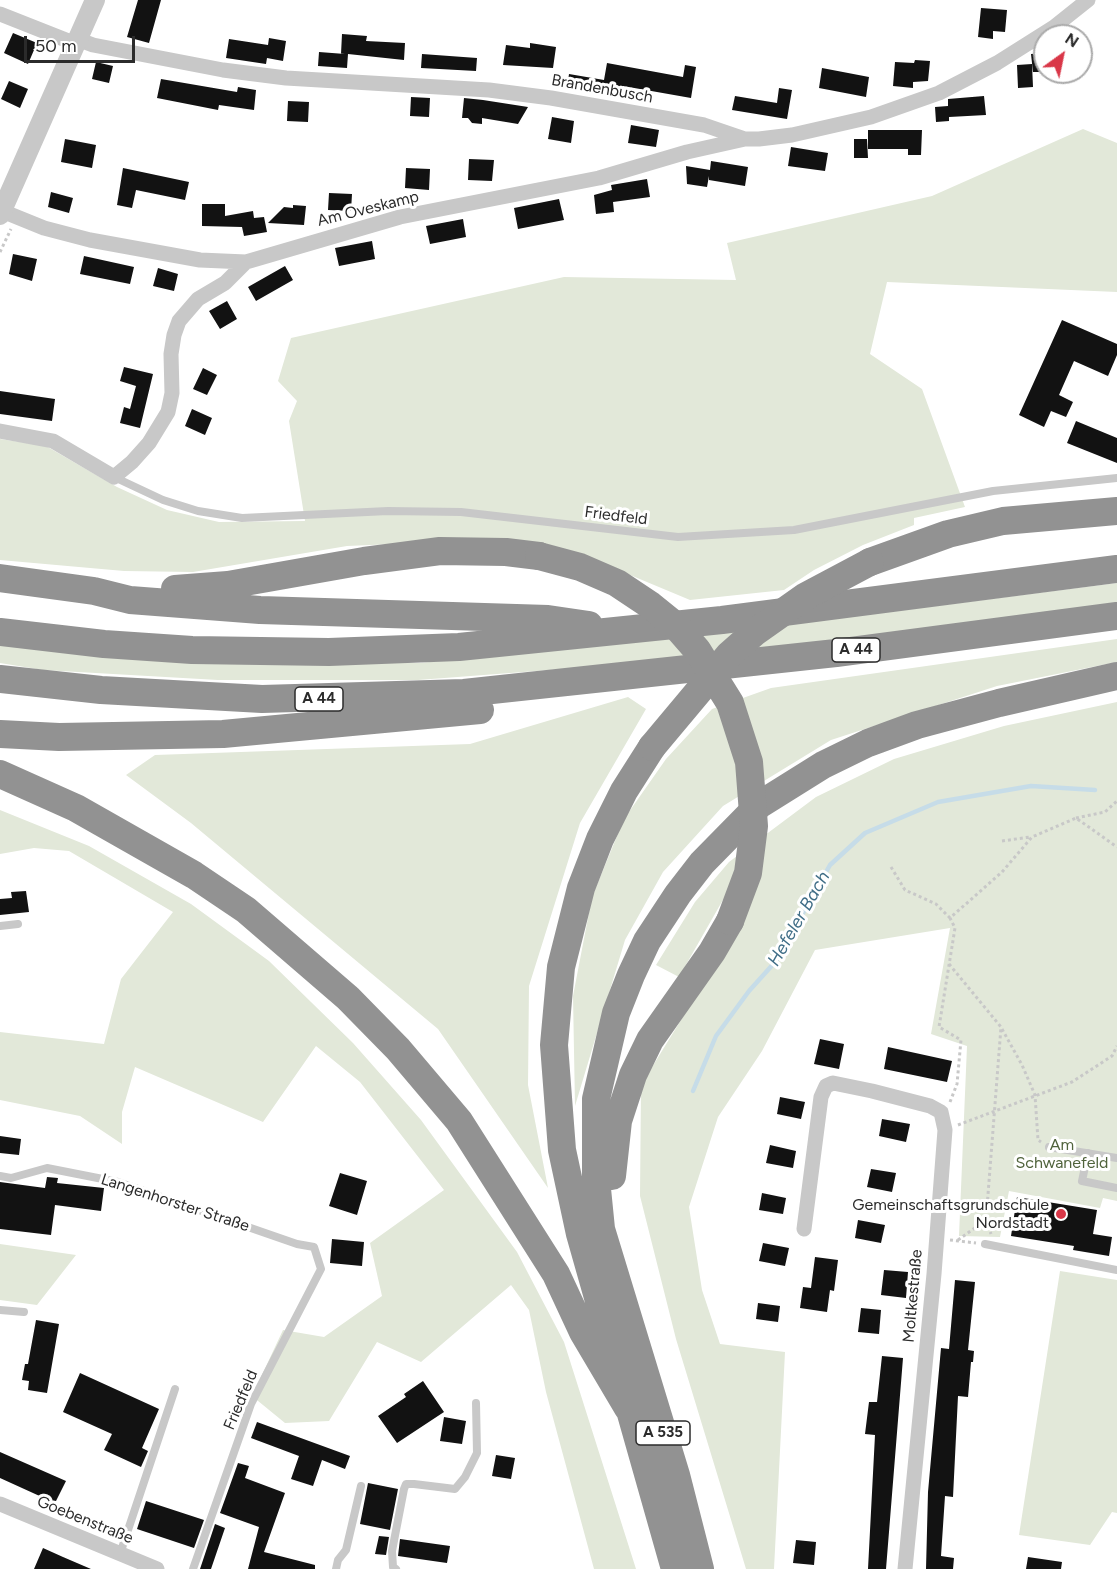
<!DOCTYPE html>
<html>
<head>
<meta charset="utf-8">
<style>
	body { margin:0 }
	#map { position:relative; width:1117px; height:1569px; overflow:hidden; background:#fff; font-family:Figtree,sans-serif }
	canvas { display:block }
	.north { position:absolute; left:1033px; top:24px; width:60px; height:60px; box-sizing:border-box; background:#fff; border:2px solid #aaa; border-radius:50%; rotate:33deg; font-size:16px; font-weight:700; line-height:24px; text-align:center; color:#2b2b2b }
	.north::after { content:''; display:block; margin:auto; width:21px; height:27px; background:#d93748; clip-path:polygon(50% 0,100% 100%,50% 72%,0 100%) }
	.scale { position:absolute; left:24px; top:36px; width:111px; height:27px; box-sizing:border-box; border:3px solid #2b2b2b; border-top:0; padding-left:8px; font-size:18px; line-height:21px; white-space:nowrap; color:#2b2b2b; -webkit-text-stroke:4px #fff; paint-order:stroke }
</style>
</head>
<body>
<div id="map">
<canvas width="1117" height="1569"></canvas>
<div class="north">N</div>
<div class="scale">50 m</div>
</div>
<script>
const c = document.querySelector('canvas').getContext('2d');
c.lineJoin = 'round';
function fillPath(path, color) { c.fillStyle = color; c.fill(path, 'evenodd'); }
const toPath = rows => new Path2D(rows.map(r => 'M' + r).join(''));
function strokePath(path, color, width, dash) { c.strokeStyle = color; c.lineWidth = width; c.lineCap = dash ? 'butt' : 'round'; c.setLineDash(dash || []); c.stroke(path); }
function write(font, color, halo, rows, align = 'center') {
  c.font = font + ' Figtree,sans-serif'; c.lineWidth = 6; c.setLineDash([]); c.textBaseline = 'middle'; c.strokeStyle = halo; c.fillStyle = color; for (const [text, x, y, turn = 0] of rows) {
    c.save(); c.translate(x, y); c.rotate((+turn || 0) * Math.PI / 180); c.textAlign = isNaN(turn) ? turn : align; if (halo) c.strokeText(text, 0, 0); c.fillText(text, 0, 0); c.restore();
  }
}
fillPath(toPath([
	[1083,129,1117,143,1117,292,887,282,870,354,922,389,965,507,914,518,914,525,863,545,814,570,784,590,690,600,611,567,466,541,347,546,193,572,124,571,0,560,0,439,46,446,117,487,167,510,219,522,305,521,289,421,297,401,278,381,291,338,564,277,736,280,727,243,932,196],
	[1117,583,1117,605,655,662,418,680,218,680,43,670,0,663,0,640,235,663,420,663,817,621],
	[1117,639,1117,662,997,686,831,740,723,806,663,872,625,940,575,1106,573,996,592,897,624,819,666,759,712,709,771,688],
	[628,697,646,709,580,823,529,986,528,1085,548,1188,438,1029,191,823,126,775,155,755,470,744],
	[1117,702,1117,1201,1103,1198,1100,1208,1009,1191,1000,1237,959,1236,967,1046,931,1034,950,928,815,950,762,1051,718,1117,689,1207,702,1290,720,1344,785,1352,774,1569,746,1569,676,1339,640,1196,641,1085,705,981,724,898,679,977,656,965,695,902,729,862,816,797,894,759,1004,726],
	[0,810,89,846,191,904,269,961,353,1043,421,1120,517,1252,564,1342,636,1569,594,1569,546,1392,529,1310,511,1285,421,1362,377,1342,329,1421,285,1423,252,1396,283,1330,324,1337,382,1296,370,1243,444,1190,360,1082,316,1046,263,1122,135,1067,122,1112,122,1144,80,1116,0,1100,0,1032,104,1044,121,979,173,912,69,851,34,848,0,854],
	[0,1244,76,1255,37,1305,0,1300],
	[1060,1271,1117,1280,1117,1513,1112,1512,1090,1545,1019,1535]
]), '#e2e8d9');
strokePath(toPath([
	[693,1091,716,1036,749,991,776,961,830,865,865,833,938,802,1031,786,1095,790]
]), '#c6dce8', 4.5);
fillPath(toPath([
	[138,0,161,0,149,43,127,37],
	[981,8,1007,10,1005,32,993,31,993,39,978,37],
	[13,33,37,43,28,64,4,53],
	[342,34,367,36,366,41,405,43,404,60,348,54,347,68,318,66,319,52,345,54,341,54],
	[269,38,286,41,283,61,267,58,266,64,226,58,229,39,268,45],
	[530,43,556,47,553,68,503,65,506,45,530,48],
	[1045,53,1045,72,1033,72,1031,54],
	[422,54,477,58,476,71,421,68],
	[915,60,930,61,928,81,913,82,913,88,893,86,895,62,914,63],
	[96,62,113,66,109,83,92,79],
	[607,63,683,77,685,65,696,67,691,98,623,86,621,97,567,88,569,74,604,80],
	[1032,64,1033,87,1018,88,1017,65],
	[822,68,869,77,866,97,819,88],
	[161,79,237,92,238,87,256,90,254,110,219,105,218,110,157,98],
	[9,81,28,89,20,108,1,99],
	[779,88,792,90,787,119,732,110,735,96,777,103],
	[984,96,986,115,949,117,949,121,936,122,935,107,948,106,948,99],
	[411,97,430,98,429,117,410,116],
	[464,98,483,100,528,107,518,124,482,118,482,124,472,123,468,118,462,118],
	[288,101,309,102,308,122,287,121],
	[552,117,574,121,571,143,548,139],
	[631,125,659,130,656,147,628,143],
	[868,130,922,130,921,155,908,155,908,149,868,149],
	[65,139,96,145,92,168,61,162],
	[854,139,867,139,868,158,854,158],
	[791,147,828,153,825,171,788,166],
	[469,159,494,160,492,181,468,180],
	[711,161,748,167,745,186,709,180,709,176,707,187,687,184,686,166,710,170],
	[123,168,189,182,185,200,136,190,132,208,117,205],
	[406,168,430,169,429,190,405,188],
	[647,179,650,197,613,202,614,212,596,214,594,195,612,190,611,185],
	[51,192,73,198,69,213,48,207],
	[329,193,352,194,351,211,328,210],
	[559,199,564,220,518,229,514,208],
	[202,204,225,204,225,216,253,211,254,218,264,217,267,232,244,236,242,227,202,226],
	[293,205,306,206,304,225,268,223,284,207,293,208],
	[463,219,466,237,430,244,426,226],
	[372,241,375,259,339,266,335,248],
	[13,254,37,259,32,281,9,274],
	[84,256,134,267,130,284,80,274],
	[285,266,293,280,256,301,248,287],
	[158,268,178,274,174,291,153,286],
	[227,301,237,319,220,329,209,311],
	[1062,320,1117,344,1117,355,1108,376,1074,361,1059,395,1073,402,1066,417,1051,411,1044,427,1019,415],
	[124,367,153,374,140,428,120,423,124,407,130,409,136,386,120,381],
	[203,368,217,375,207,395,193,389],
	[0,391,55,399,52,421,0,414],
	[192,409,212,418,205,435,185,426],
	[1076,421,1117,438,1117,463,1067,443],
	[26,891,29,912,0,915,0,899,12,898,11,892],
	[820,1039,844,1044,839,1069,814,1064],
	[888,1047,952,1061,947,1082,884,1069],
	[780,1097,805,1102,801,1119,777,1114],
	[882,1119,910,1124,906,1142,879,1136],
	[0,1136,21,1139,19,1155,0,1153],
	[770,1145,796,1151,793,1168,766,1163],
	[871,1169,896,1173,892,1192,867,1187],
	[340,1173,367,1181,357,1215,329,1206],
	[47,1177,58,1178,57,1183,104,1188,101,1211,55,1205,51,1235,0,1229,0,1182,45,1188],
	[762,1193,786,1198,783,1214,759,1210],
	[1017,1197,1097,1210,1093,1234,1112,1237,1109,1256,1073,1250,1074,1246,1011,1236],
	[858,1220,885,1225,881,1243,855,1238],
	[332,1239,364,1242,362,1266,330,1263],
	[763,1243,789,1248,785,1266,759,1261],
	[815,1257,838,1260,834,1291,830,1290,827,1312,800,1308,803,1287,811,1288],
	[884,1270,908,1272,906,1298,881,1295],
	[955,1280,975,1282,968,1350,974,1351,973,1362,971,1362,968,1397,958,1396,953,1497,945,1496,941,1556,954,1558,953,1569,926,1569,928,1492,941,1348,949,1349],
	[758,1303,780,1306,778,1322,756,1319],
	[861,1308,881,1310,879,1334,858,1332],
	[36,1320,59,1324,47,1393,28,1390,29,1381,22,1380,25,1364,28,1364],
	[882,1356,903,1358,886,1569,868,1569,875,1435,865,1434,869,1402,877,1402],
	[80,1373,159,1409,142,1448,148,1451,141,1467,104,1450,112,1434,63,1412],
	[423,1381,444,1412,397,1443,378,1416,406,1397,404,1394],
	[444,1417,466,1421,462,1444,440,1441],
	[257,1422,350,1456,345,1469,322,1460,313,1486,291,1479,299,1456,251,1438],
	[0,1452,66,1481,55,1503,0,1478],
	[496,1455,515,1458,511,1479,492,1476],
	[238,1463,249,1466,245,1478,285,1493,264,1552,315,1565,315,1569,248,1569,259,1527,220,1513],
	[368,1483,398,1489,390,1530,360,1524],
	[146,1501,204,1520,194,1548,137,1529],
	[215,1524,225,1528,211,1569,200,1569],
	[379,1536,389,1537,386,1555,375,1554],
	[400,1539,450,1546,447,1563,398,1556],
	[796,1540,816,1542,814,1565,793,1563],
	[43,1548,63,1557,91,1569,34,1569],
	[1028,1557,1062,1562,1061,1569,1026,1569]
]), '#121212');
strokePath(toPath([
	[0,252,11,229],
	[1076,818,1105,812,1117,801],
	[1002,841,1030,837],
	[891,867,905,890,936,904,950,918],
	[949,964,1001,1027,986,1220,991,1234],
	[1002,1029,1022,1065,1035,1095,1038,1140,1041,1142],
	[950,1102,957,1084,961,1040,939,1027,955,928,950,918,1002,872,1032,837,1076,818,1117,847],
	[958,1125,1072,1082,1112,1056,1117,1046],
	[950,1240,976,1243],
	[958,1240,986,1220]
]), '#c8c8c8', 3, [3, 3]);
strokePath(toPath([
	[114,477,163,500,198,511,242,518,388,511,461,512,678,537,794,530,993,491,1117,478],
	[0,926,18,924],
	[1049,1147,1117,1158],
	[1088,1153,1082,1181,1117,1188],
	[0,1176,11,1178,47,1168,118,1182,297,1244,314,1247,321,1269,251,1404,193,1569],
	[985,1244,1117,1270],
	[0,1310,24,1312],
	[120,1554,175,1389],
	[336,1569,338,1560,346,1550,361,1486],
	[396,1569,393,1567,392,1551,404,1489,406,1484,414,1484,455,1489,465,1477,477,1453,476,1403]
]), '#c8c8c8', 8);
strokePath(toPath([
	[0,14,76,44],
	[77,39,93,45,223,70,286,78,489,90,551,98,704,125,745,139,759,139,792,135,871,117,939,93,997,63,1054,27,1088,0],
	[2,211,44,228,90,240,200,260,246,262,400,217,599,178,687,152,745,139],
	[0,431,53,441,114,477,132,462,149,443,168,412,172,393,171,354,174,335,179,321,198,299,225,283,246,262],
	[804,1229,821,1097,826,1086,833,1083,872,1091,930,1106,941,1112,945,1130,934,1274,905,1569],
	[0,1504,157,1569]
]), '#c8c8c8', 15);
strokePath(toPath([
	[0,215,95,0]
]), '#c8c8c8', 20);
strokePath(toPath([
	[870,562,948,534,1003,521,1117,511],
	[0,578,94,591,130,600,260,610,548,619,589,625],
	[175,589,228,585,364,561,440,551,506,552,539,556],
	[0,632,104,644,192,650,329,652,459,647,722,620,1117,569],
	[0,679,101,690,262,699,464,693,836,653,1117,616],
	[0,734,59,737,223,734,480,710],
	[652,747,624,791,600,839,581,888,561,967,554,1045,562,1150,580,1234,675,1569],
	[0,774,76,808,194,875,246,910,348,998,398,1049,459,1121,556,1274,583,1332,628,1408],
	[612,1176,618,1121,633,1075,650,1040,712,952,730,921],
	[700,1569,676,1475,601,1229,596,1179,596,1099,616,1013,631,975,647,941,678,894,702,863,759,805,823,765,868,743,917,725,999,703,1117,676]
]), '#929292', 28);
strokePath(toPath([
	[539,556,580,567,617,583,650,605,676,626,697,650,730,703,749,762,754,826,748,873,730,921],
	[652,747,729,655,755,632,806,596,870,562]
]), '#929292', 28);
for (const [x, y, r, color] of [
	[1061,1214,6,"#d93748"]
]) { const dot = new Path2D(); dot.arc(x, y, r, 0, 2 * Math.PI); c.fillStyle = color; c.fill(dot); strokePath(dot, '#fff', 2); }
for (const [x, y, w] of [
	[856,650,48],
	[319,699,48],
	[663,1433,54]
]) { const box = new Path2D(); box.roundRect(x - w / 2, y - 12, w, 24, 4.5); c.fillStyle = '#fff'; c.fill(box); strokePath(box, '#2b2b2b', 1.5); }
write('bold 15px', '#2b2b2b', null, [
	["A 44",856,650],
	["A 44",319,699],
	["A 535",663,1433]
]);
write('16px', '#2b2b2b', '#fff', [
	["Brandenbusch",602,89,10],
	["Am Oveskamp",368,209,-14],
	["Friedfeld",616,516,7],
	["Langenhorster Straße",175,1203,18],
	["Moltkestraße",913,1296,-85],
	["Friedfeld",241,1400,-67],
	["Goebenstraße",85,1520,22]
]);
write('16px', '#50633c', '#fff', [
	["Am",1062,1145],
	["Schwanefeld",1062,1163]
]);
write('16px', '#2b2b2b', '#fff', [
	["Gemeinschaftsgrundschule",1049,1205],
	["Nordstadt",1049,1223]
], 'right');
write('italic 18px', '#406e87', '#fff', [
	["Hefeler Bach",799,919,-60]
]);
</script>
</body>
</html>
